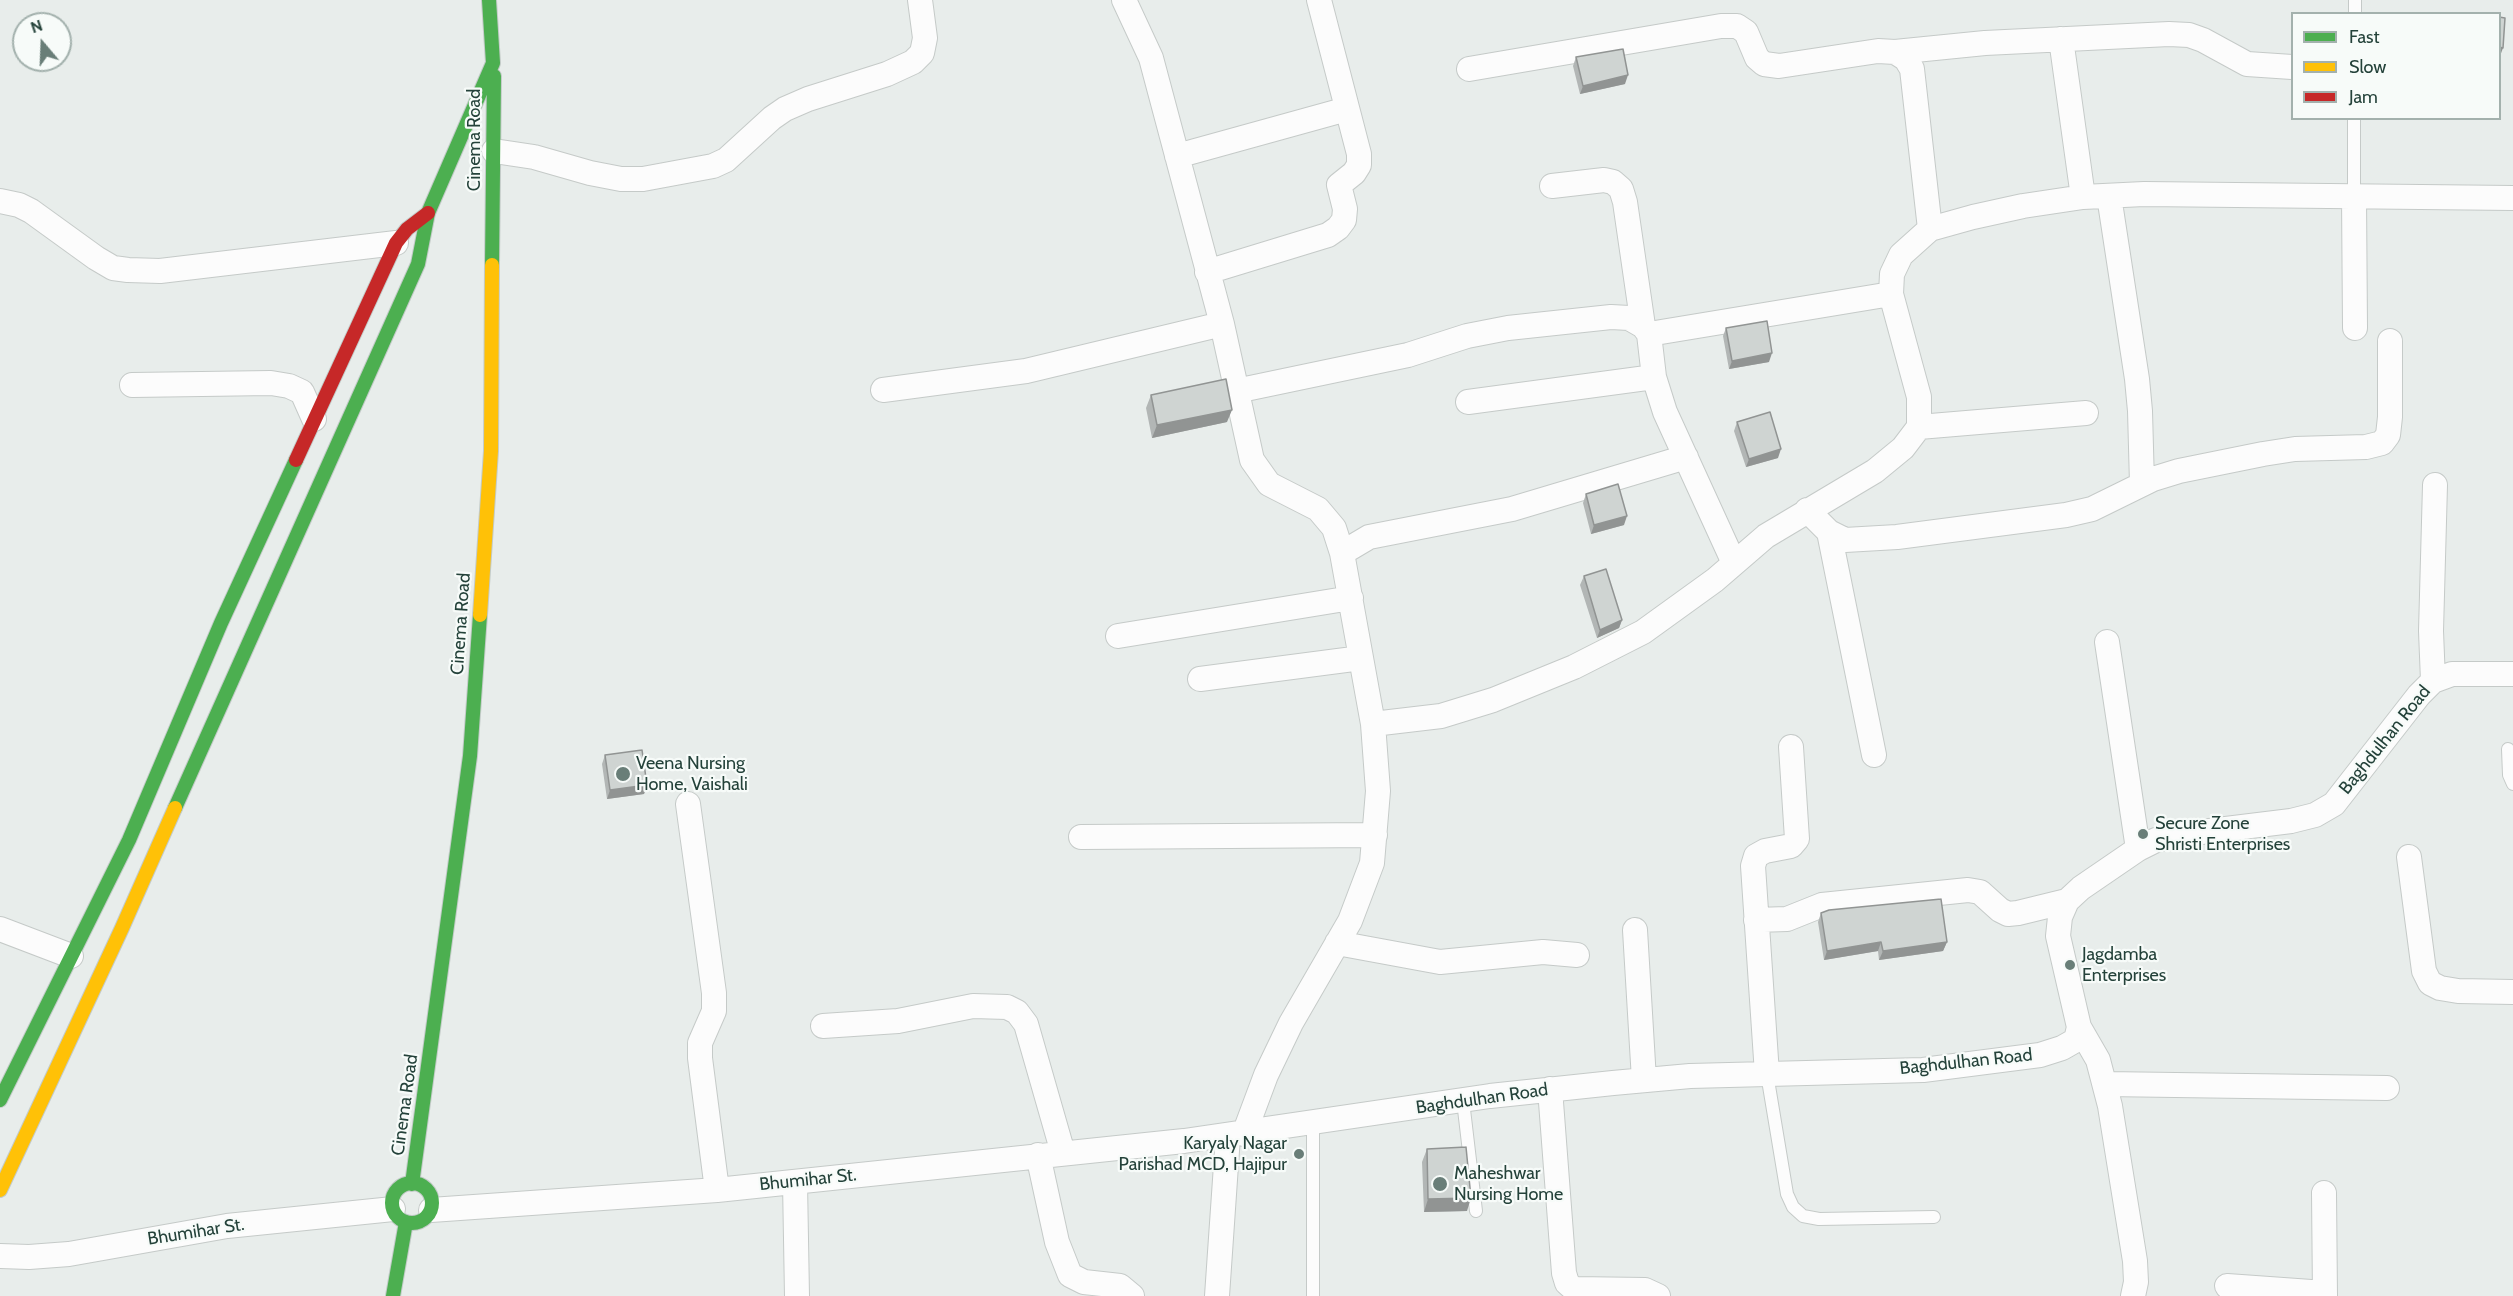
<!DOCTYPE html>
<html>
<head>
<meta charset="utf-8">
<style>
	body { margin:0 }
	#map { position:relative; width:2513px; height:1296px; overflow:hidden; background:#e8edeb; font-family:Cabin,sans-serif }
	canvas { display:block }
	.legend { position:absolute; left:2291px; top:12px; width:210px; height:108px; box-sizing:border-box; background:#f7fbf9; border:2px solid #a3b1ad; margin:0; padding:8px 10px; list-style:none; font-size:18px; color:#24423a }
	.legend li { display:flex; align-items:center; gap:12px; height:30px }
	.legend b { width:30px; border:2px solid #a3b1ad }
	.north { position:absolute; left:12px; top:12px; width:60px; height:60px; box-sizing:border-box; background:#f7fbf9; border:2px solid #a3b1ad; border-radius:50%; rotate:341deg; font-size:16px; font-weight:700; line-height:24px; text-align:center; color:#24423a }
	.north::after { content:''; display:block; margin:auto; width:21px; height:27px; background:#697e78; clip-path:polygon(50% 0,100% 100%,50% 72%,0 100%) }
</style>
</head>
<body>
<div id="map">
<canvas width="2513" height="1296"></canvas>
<ul class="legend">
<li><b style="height:8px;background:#4caf50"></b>Fast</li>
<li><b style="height:8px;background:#ffc107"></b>Slow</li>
<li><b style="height:8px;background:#c62828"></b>Jam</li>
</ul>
<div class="north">N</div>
</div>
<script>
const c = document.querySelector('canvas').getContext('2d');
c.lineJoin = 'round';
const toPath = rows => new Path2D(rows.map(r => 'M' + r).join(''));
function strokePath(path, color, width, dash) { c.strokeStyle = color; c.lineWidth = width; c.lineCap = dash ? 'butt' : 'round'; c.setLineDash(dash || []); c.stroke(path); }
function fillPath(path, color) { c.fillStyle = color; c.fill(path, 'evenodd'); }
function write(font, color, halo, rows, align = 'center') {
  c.font = font + ' Cabin,sans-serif'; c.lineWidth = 4.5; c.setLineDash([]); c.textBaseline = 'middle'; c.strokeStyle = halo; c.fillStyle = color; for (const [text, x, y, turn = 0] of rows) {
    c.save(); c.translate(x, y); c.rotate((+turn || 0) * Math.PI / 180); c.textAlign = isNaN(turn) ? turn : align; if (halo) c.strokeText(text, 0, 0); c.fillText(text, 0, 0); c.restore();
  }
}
const lane = toPath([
	[2355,14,2355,0],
	[2354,197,2354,118],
	[2508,749,2509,775,2513,784],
	[1767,1074,1787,1194,1793,1207,1803,1216,1819,1219,1934,1217],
	[1463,1101,1476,1211],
	[1313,1296,1313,1123]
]);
const street = toPath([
	[1124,0,1151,58,1222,324,1252,460,1269,484,1318,509,1334,528,1342,553,1373,724,1378,791,1372,863,1350,921,1291,1023,1266,1075,1244,1134],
	[2061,39,2083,197],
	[1895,52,1985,43,2169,34,2189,35,2203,40,2247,64,2292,67],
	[1469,69,1721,26,1737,26,1746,32,1757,58,1764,64,1779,66,1878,51,1895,52,1906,59,1912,69,1930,229],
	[494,151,534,157,590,173,621,179,643,179,713,166,726,160,772,118,785,109,808,99,887,74,913,62,922,53,925,38,920,0],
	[1177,156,1347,109],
	[1552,186,1604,180,1613,182,1621,189,1625,202,1643,326],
	[2109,196,2137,379,2140,411,2142,484],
	[2354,197,2355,328],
	[0,201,19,205,31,211,96,258,113,268,128,270,160,271,396,243],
	[1207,272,1328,235,1338,228,1344,220,1345,209,1339,185,1354,173,1359,165,1359,154,1319,0],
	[1649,334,1891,294],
	[132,385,271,383,289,386,302,392,314,419],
	[883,390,1026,371,1222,324],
	[1236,391,1408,355,1467,336,1508,328,1611,317,1629,318,1643,326,1649,334,1654,377,1665,412,1734,563],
	[1468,402,1654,377],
	[1919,427,2086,413],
	[1807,510,1829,532,1845,540,1897,537,2066,515,2092,509,2153,479,2179,471,2263,454,2295,449,2366,447,2382,443,2388,435,2390,417,2390,341],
	[1829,532,1874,755],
	[1342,553,1369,537,1512,509,1686,457],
	[1118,636,1351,598],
	[2107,642,2138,849],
	[1200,679,1361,658],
	[2433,681,2431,631,2435,485],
	[1373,724,1441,716,1493,700,1574,667,1643,632,1715,580,1766,536,1875,471,1903,448,1919,427,1919,397,1891,294,1892,274,1901,255,1930,229,1973,217,2023,206,2083,197,2144,194,2513,198],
	[688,804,714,993,714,1011,700,1043,700,1058,717,1190],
	[1081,837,1375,835],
	[2409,857,2424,971,2430,983,2440,988,2458,991,2513,992],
	[1756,920,1787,919,1822,905,1968,890,1980,892,2000,910,2008,914,2018,913,2067,901],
	[0,929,71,956],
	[1635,930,1644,1080],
	[1337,943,1440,962,1543,952,1577,955],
	[823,1026,898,1021,973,1006,1007,1007,1017,1012,1026,1024,1063,1153],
	[2079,1027,2098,1060,2110,1106,2135,1261,2136,1282,2133,1296],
	[1767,1074,1753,866,1756,856,1765,851,1791,846,1797,839,1791,747],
	[2105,1084,2387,1088],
	[1550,1089,1564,1273,1567,1283,1574,1289,1645,1290,1658,1296],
	[1038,1155,1057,1242,1070,1275,1084,1282,1120,1286,1132,1296],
	[795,1182,797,1296],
	[2324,1193,2325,1296],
	[431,1210,717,1190,1184,1141,1490,1096,1613,1083,1690,1076,1923,1070,2040,1055,2062,1048,2076,1040,2079,1027,2058,936,2060,917,2067,901,2081,888,2138,849,2156,840,2177,835,2291,821,2315,815,2334,804,2419,695,2433,681,2452,674,2513,674],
	[0,1256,29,1257,69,1254,227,1226,393,1209],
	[2227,1286,2325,1293],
	[1217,1296,1228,1136]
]);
const fast = toPath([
	[492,265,494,76],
	[175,808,418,264,428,213,493,63,489,0],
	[0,1100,129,840,221,623,296,460],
	'392 1203a20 20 0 1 1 40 0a20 20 0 1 1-40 0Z',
	[412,1184,470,756,480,615],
	[393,1296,406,1222]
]);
const slow = toPath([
	[480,615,491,451,492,265],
	[0,1190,122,928,175,808]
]);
const jam = toPath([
	[296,460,396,243,407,229,428,213]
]);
strokePath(lane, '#c5cac8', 14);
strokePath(street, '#c5cac8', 26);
strokePath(fast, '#c3cbc8', 16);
strokePath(slow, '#c3cbc8', 16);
strokePath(jam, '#c3cbc8', 16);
strokePath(lane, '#fcfcfc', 12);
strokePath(street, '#fcfcfc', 24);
strokePath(fast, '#4caf50', 14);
strokePath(slow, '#ffc107', 14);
strokePath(jam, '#c62828', 14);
fillPath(toPath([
	[1576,57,1625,84,1580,94,1573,66],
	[1726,328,1769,362,1729,369,1723,336],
	[1151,395,1227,422,1152,438,1146,408],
	[1737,422,1778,458,1746,467,1734,431],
	[1586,494,1624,525,1591,534,1583,503],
	[1584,576,1622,620,1619,628,1597,638,1580,585],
	[605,755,647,785,644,794,607,799,602,764],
	[1821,913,1947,942,1943,951,1879,960,1878,951,1824,960,1818,922],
	[1427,1149,1467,1211,1424,1212,1422,1162]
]), '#b2b6b5');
fillPath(toPath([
	[2499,47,2503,48,2500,56,2499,56],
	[1628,75,1625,84,1580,94,1583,86],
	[1772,353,1769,362,1729,369,1732,361],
	[1232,410,1227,422,1152,438,1157,425],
	[1781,449,1778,458,1746,467,1749,459],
	[1627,516,1624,525,1591,534,1594,525],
	[1622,620,1619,628,1597,638,1600,630],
	[647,785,644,794,607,799,610,790],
	[1881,942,1878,951,1824,960,1827,951],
	[1947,942,1943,951,1879,960,1883,951],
	[1471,1198,1467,1211,1424,1212,1428,1199]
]), '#919493');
const building = toPath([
	[2499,17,2505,18,2503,48,2499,47,2499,17],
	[1623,49,1628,75,1583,86,1576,57,1623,49],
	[1767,321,1772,353,1732,361,1726,328,1767,321],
	[1226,379,1232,410,1157,425,1151,395,1226,379],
	[1770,412,1781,449,1749,459,1737,422,1770,412],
	[1618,484,1627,516,1594,525,1586,494,1618,484],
	[1606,569,1622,620,1600,630,1584,576,1606,569],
	[642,750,647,785,610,790,605,755,642,750],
	[1941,899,1947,942,1883,951,1881,942,1827,951,1821,913,1829,910,1941,899],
	[1466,1147,1471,1198,1428,1199,1427,1149,1466,1147]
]);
fillPath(building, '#cfd4d2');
strokePath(building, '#919493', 1.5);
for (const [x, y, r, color] of [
	[623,774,8,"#697e78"],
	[2143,834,6,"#697e78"],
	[2070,965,6,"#697e78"],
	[1299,1154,6,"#697e78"],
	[1440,1184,8,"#697e78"]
]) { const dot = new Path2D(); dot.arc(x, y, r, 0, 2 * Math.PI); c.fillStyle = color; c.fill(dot); strokePath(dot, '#f7fbf9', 2); }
write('18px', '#24423a', '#f7fbf9', [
	["Cinema Road",475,140,-90],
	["Cinema Road",461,624,-86],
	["Baghdulhan Road",2385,740,-51],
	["Baghdulhan Road",1966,1062,-6],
	["Baghdulhan Road",1482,1099,-8],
	["Cinema Road",405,1105,-82],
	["Bhumihar St.",808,1180,-6],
	["Bhumihar St.",196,1232,-9]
]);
write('18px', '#24423a', '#f7fbf9', [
	["Veena Nursing",636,764],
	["Home, Vaishali",636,785],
	["Secure Zone",2155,824],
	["Shristi Enterprises",2155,845],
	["Jagdamba",2082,955],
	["Enterprises",2082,976],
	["Karyaly Nagar",1287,1144,"right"],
	["Parishad MCD, Hajipur",1287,1165,"right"],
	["Maheshwar",1454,1174],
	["Nursing Home",1454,1195]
], 'left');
</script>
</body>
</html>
